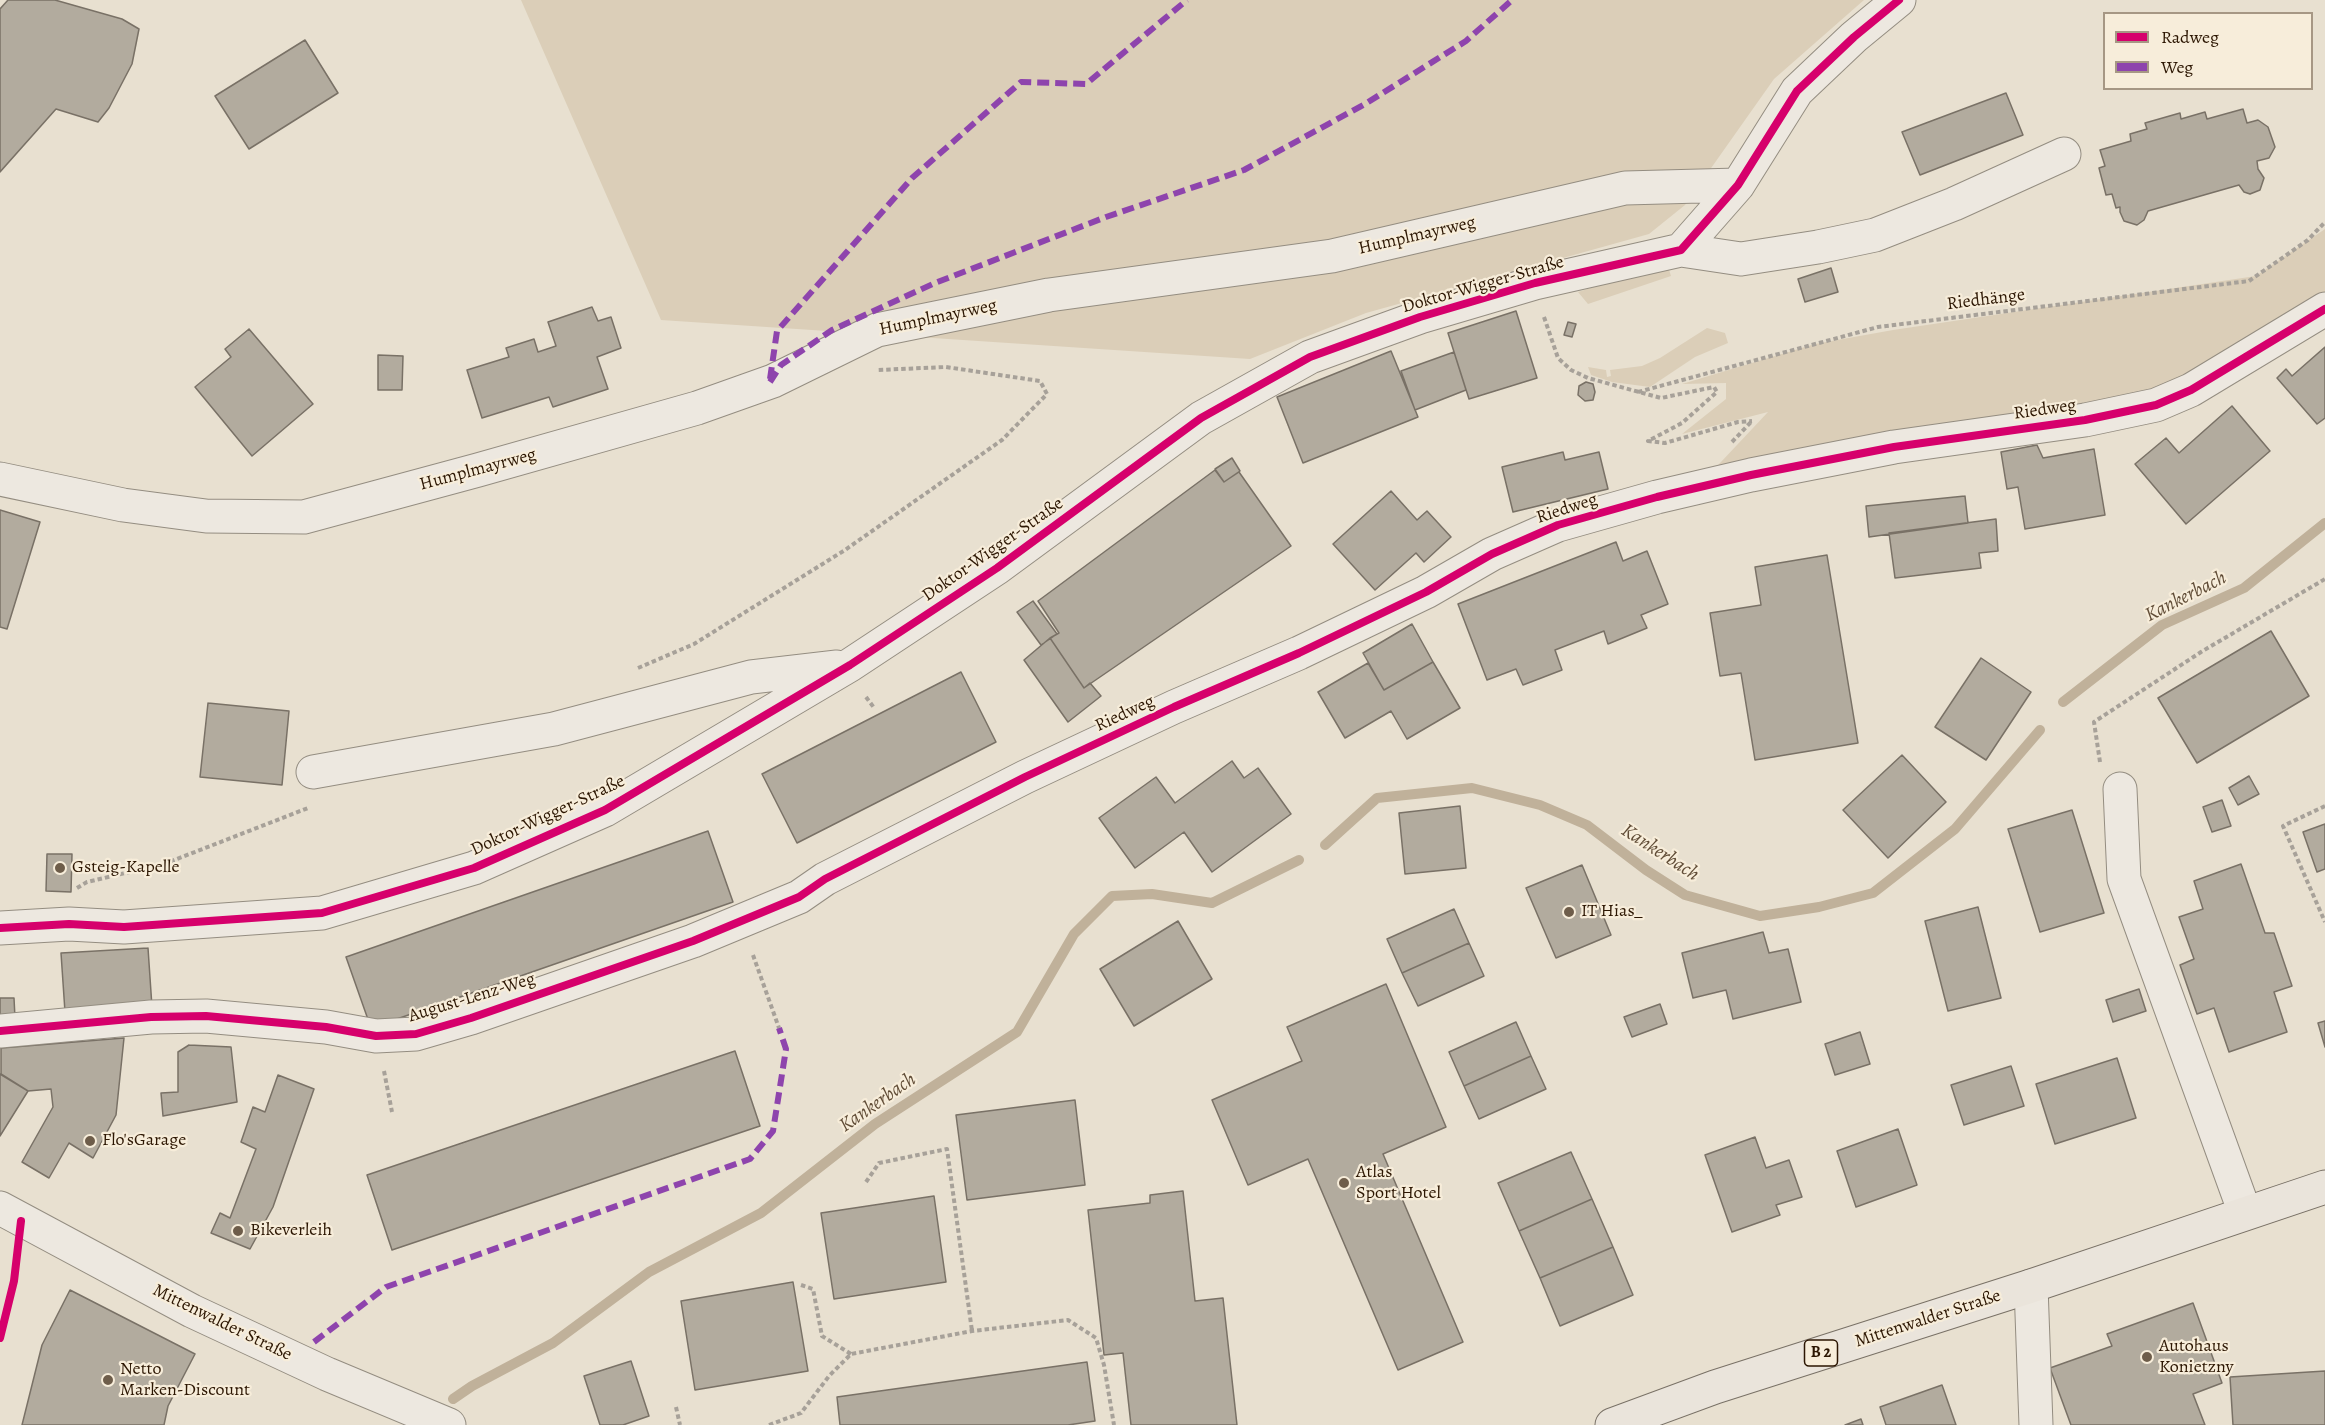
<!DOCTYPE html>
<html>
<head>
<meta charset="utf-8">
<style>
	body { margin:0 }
	#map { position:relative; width:2325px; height:1425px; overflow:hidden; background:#e8e0d0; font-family:Alegreya,serif }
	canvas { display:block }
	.legend { position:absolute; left:2103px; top:12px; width:210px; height:78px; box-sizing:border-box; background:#f7edda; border:2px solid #a69784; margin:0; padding:8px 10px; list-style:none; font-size:18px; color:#2c1602 }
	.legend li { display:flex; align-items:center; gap:12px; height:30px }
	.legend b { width:30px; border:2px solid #a69784 }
</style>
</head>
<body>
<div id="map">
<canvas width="2325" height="1425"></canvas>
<ul class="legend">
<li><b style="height:8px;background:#d6006c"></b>Radweg</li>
<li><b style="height:8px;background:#8e44ad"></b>Weg</li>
</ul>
</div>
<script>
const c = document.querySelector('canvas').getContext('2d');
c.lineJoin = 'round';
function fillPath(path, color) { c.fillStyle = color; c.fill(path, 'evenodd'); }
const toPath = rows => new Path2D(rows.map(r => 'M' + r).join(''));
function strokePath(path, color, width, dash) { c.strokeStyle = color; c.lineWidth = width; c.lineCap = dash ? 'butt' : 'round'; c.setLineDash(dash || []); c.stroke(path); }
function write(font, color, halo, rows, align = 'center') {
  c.font = font + ' Alegreya,serif'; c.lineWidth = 4.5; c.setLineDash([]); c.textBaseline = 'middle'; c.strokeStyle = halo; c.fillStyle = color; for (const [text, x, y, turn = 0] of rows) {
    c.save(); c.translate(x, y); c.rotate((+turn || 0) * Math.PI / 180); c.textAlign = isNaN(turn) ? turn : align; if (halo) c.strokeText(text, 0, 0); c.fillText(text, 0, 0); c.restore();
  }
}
fillPath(toPath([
	[521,0,1864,0,1774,79,1685,205,1649,234,1366,313,1250,359,661,320],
	[2325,229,2325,296,2212,365,2143,395,1705,479,1768,412,1682,434,1726,399,1726,383,1682,384,1815,344,1893,330,2256,276],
	[1667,263,1671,276,1588,304,1578,292],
	[1707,328,1725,333,1728,343,1695,357,1650,387,1612,382,1591,375,1588,367,1606,370,1607,377,1611,376,1610,370,1642,366,1660,358]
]), '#dbceb8');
strokePath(toPath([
	[2063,702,2162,625,2244,588,2325,523],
	[1325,845,1377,798,1472,788,1540,805,1587,825,1646,870,1685,895,1760,916,1819,907,1873,893,1955,829,2040,730],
	[453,1399,472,1386,553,1343,649,1272,761,1213,875,1124,1017,1032,1074,934,1112,896,1152,894,1212,903,1299,860]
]), '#c0b19a', 10);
const building = toPath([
	[8,0,55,0,122,19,139,29,132,64,109,108,98,122,56,109,0,172,0,9,8,0],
	[305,40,338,93,249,149,215,96,305,40],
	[2006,93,2023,135,1920,175,1902,132,2006,93],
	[2243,109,2247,123,2258,120,2268,127,2275,147,2269,158,2257,161,2258,169,2264,178,2260,190,2250,194,2244,192,2239,185,2148,211,2144,220,2137,225,2124,221,2120,212,2120,207,2116,208,2112,194,2106,195,2099,168,2105,166,2100,150,2131,141,2130,134,2147,129,2145,123,2180,113,2181,119,2205,112,2207,119,2243,109],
	[1831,268,1838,292,1805,302,1798,279,1831,268],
	[592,307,598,321,611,317,621,348,597,357,608,389,553,407,549,397,482,418,467,370,509,357,506,348,534,339,538,352,556,346,548,322,592,307],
	[1516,311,1537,378,1469,399,1448,333,1516,311],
	[1568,322,1576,324,1572,337,1564,335,1568,322],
	[249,329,313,404,252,456,195,387,231,357,225,349,249,329],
	[2325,347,2325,418,2317,424,2277,378,2286,369,2292,376,2325,347],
	[1391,351,1418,417,1303,463,1277,397,1391,351],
	[1454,352,1466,390,1415,410,1401,371,1454,352],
	[378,355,403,356,402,390,378,390,378,355],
	[1586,382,1593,384,1595,392,1593,400,1585,401,1578,395,1579,386,1586,382],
	[2232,406,2270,451,2186,524,2135,464,2166,438,2179,453,2232,406],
	[2037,445,2043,458,2094,449,2105,515,2025,529,2018,487,2007,489,2001,452,2037,445],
	[1563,452,1565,460,1599,452,1608,489,1513,512,1502,467,1563,452],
	[1232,458,1240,471,1224,482,1215,469,1232,458],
	[1215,470,1224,482,1239,472,1291,546,1084,688,1050,638,1059,633,1038,601,1215,470],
	[1391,491,1417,520,1427,511,1451,537,1424,562,1416,553,1375,590,1333,544,1391,491],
	[1965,496,1968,523,1869,537,1866,506,1965,496],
	[0,510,40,522,7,629,0,627,0,510],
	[1996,519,1998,551,1979,553,1981,568,1895,578,1889,533,1996,519],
	[1616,542,1623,561,1647,551,1668,604,1641,615,1647,628,1608,644,1604,631,1555,650,1562,670,1523,685,1516,669,1487,680,1458,604,1616,542],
	[1827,555,1858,743,1755,760,1741,673,1720,676,1710,613,1761,605,1755,567,1827,555],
	[1033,601,1057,634,1041,645,1017,612,1033,601],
	[1412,624,1433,662,1384,690,1363,653,1412,624],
	[2271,631,2309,696,2197,763,2158,698,2271,631],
	[1050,638,1084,688,1090,683,1101,696,1068,722,1024,660,1050,638],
	[1981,658,2031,692,1986,760,1935,727,1981,658],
	[1433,662,1460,708,1407,739,1391,711,1345,738,1318,692,1368,663,1384,690,1433,662],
	[961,672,996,742,797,843,762,774,961,672],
	[208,703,289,711,282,785,200,777,208,703],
	[1902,755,1946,802,1888,858,1843,810,1902,755],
	[1232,761,1244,778,1258,768,1291,814,1212,872,1184,832,1135,868,1099,818,1156,777,1175,803,1232,761],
	[2249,776,2259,794,2238,805,2229,788,2249,776],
	[2222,800,2231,826,2212,832,2203,807,2222,800],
	[1460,806,1466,868,1405,874,1399,813,1460,806],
	[2072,810,2104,913,2040,932,2008,829,2072,810],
	[2325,824,2325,869,2317,872,2303,832,2325,824],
	[708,831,733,902,371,1028,346,957,708,831],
	[47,854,72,854,71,892,46,891,47,854],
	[2241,864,2265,933,2274,933,2292,986,2274,992,2287,1032,2229,1052,2214,1008,2197,1014,2180,965,2194,959,2179,917,2203,909,2194,881,2241,864],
	[1582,865,1611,935,1556,958,1526,888,1582,865],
	[1978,907,2001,998,1948,1011,1925,921,1978,907],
	[1454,909,1469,943,1402,973,1387,939,1454,909],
	[1178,921,1212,979,1134,1026,1100,969,1178,921],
	[1763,932,1769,953,1788,949,1801,1002,1733,1019,1726,990,1693,998,1682,953,1763,932],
	[1469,943,1484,976,1418,1006,1402,973,1469,943],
	[148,948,152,1007,65,1012,61,953,148,948],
	[1386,984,1446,1127,1383,1154,1463,1342,1398,1370,1308,1159,1248,1185,1212,1100,1302,1061,1287,1027,1386,984],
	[2139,989,2146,1011,2113,1022,2106,1000,2139,989],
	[0,998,14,998,15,1018,0,1018,0,998],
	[1660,1004,1667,1024,1632,1037,1624,1017,1660,1004],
	[2325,1021,2325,1047,2318,1023,2325,1021],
	[1516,1022,1531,1056,1464,1086,1449,1052,1516,1022],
	[1860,1032,1870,1064,1835,1075,1825,1044,1860,1032],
	[124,1038,116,1115,93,1158,69,1143,49,1178,22,1162,53,1107,51,1089,28,1091,1,1074,1,1048,124,1038],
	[189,1045,231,1047,237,1102,163,1116,161,1093,178,1092,178,1052,189,1045],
	[735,1051,760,1126,392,1250,367,1175,735,1051],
	[1531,1056,1546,1089,1479,1119,1464,1086,1531,1056],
	[2117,1058,2136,1118,2055,1144,2036,1084,2117,1058],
	[2011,1066,2024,1106,1964,1125,1951,1085,2011,1066],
	[0,1074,28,1091,0,1136,0,1074],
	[278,1075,314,1089,273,1207,250,1249,211,1233,220,1213,230,1218,256,1149,241,1142,253,1107,265,1112,278,1075],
	[1075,1100,1085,1185,967,1200,956,1115,1075,1100],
	[1898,1129,1917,1185,1856,1207,1837,1151,1898,1129],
	[1755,1137,1766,1168,1789,1160,1802,1197,1776,1205,1780,1215,1732,1232,1705,1155,1755,1137],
	[1571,1152,1592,1199,1519,1231,1498,1183,1571,1152],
	[1183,1191,1195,1301,1223,1298,1237,1425,1131,1425,1123,1353,1104,1355,1088,1210,1150,1203,1150,1195,1183,1191],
	[934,1196,946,1282,834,1299,821,1213,934,1196],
	[1592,1199,1613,1247,1540,1278,1519,1231,1592,1199],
	[1613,1247,1633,1295,1560,1326,1540,1278,1613,1247],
	[793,1282,808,1371,695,1390,681,1301,793,1282],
	[70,1290,195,1354,168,1406,164,1425,22,1425,42,1345,70,1290],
	[2193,1303,2222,1383,2193,1394,2205,1425,2071,1425,2050,1368,2112,1346,2107,1334,2193,1303],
	[631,1361,649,1416,623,1425,600,1425,584,1376,631,1361],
	[1087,1362,1095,1421,1068,1425,840,1425,837,1397,1087,1362],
	[2325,1371,2325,1425,2233,1425,2230,1377,2325,1371],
	[1942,1385,1956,1425,1886,1425,1880,1407,1942,1385],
	[1861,1419,1863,1425,1845,1425,1861,1419]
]);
fillPath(building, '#b2ab9e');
strokePath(building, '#797166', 1.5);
const minor = toPath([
	[1681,250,1741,259,1818,247,1875,235,1954,204,2064,154],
	[0,479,123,505,206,516,304,517,478,470,697,408,773,381,877,330,1049,295,1332,256,1625,188,1738,185],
	[313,772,554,729,751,677,837,667],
	[2120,789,2124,879,2245,1213],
	[0,928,69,924,124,927,322,913,474,868,605,810,850,665,997,568,1201,418,1310,357,1420,317,1535,283,1681,250,1738,185,1797,91,1854,37,1899,0],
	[0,1031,151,1017,206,1016,326,1027,376,1036,416,1034,471,1018,693,941,799,897,825,879,1025,777,1174,707,1299,653,1426,592,1492,554,1558,525,1657,497,1751,475,1894,447,2085,420,2156,405,2191,390,2325,309],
	[0,1208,192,1311,327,1374,449,1425],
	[2031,1286,2036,1425]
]);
const major = toPath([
	[1612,1425,1715,1387,2031,1286,2325,1187]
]);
strokePath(minor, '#948d81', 35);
strokePath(major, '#797166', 35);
strokePath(toPath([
	[1544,317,1558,358,1571,370,1588,378,1661,398,1714,387,1717,392,1682,423,1648,441,1665,443,1738,422,1752,421],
	[1638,392,1878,327,2249,281,2308,240,2325,222],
	[1732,442,1752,421],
	[638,668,694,644,845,550,1002,440,1047,394,1040,381,946,367,878,370],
	[866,697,875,709],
	[2100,762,2094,722,2201,652,2325,579],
	[2325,806,2283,826,2325,922],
	[77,888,87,882,164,864,308,808],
	[753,955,779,1028],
	[384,1071,392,1112],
	[866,1182,879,1163,947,1149,972,1331],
	[801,1285,813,1289,822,1336,851,1354],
	[676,1407,680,1425],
	[769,1425,801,1413,829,1376,851,1354,972,1331,1068,1320,1096,1338,1104,1365,1114,1425]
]), '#a7a199', 4, [4.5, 3]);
strokePath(minor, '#ede8e0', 33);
strokePath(major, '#eae4db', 33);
strokePath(toPath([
	[770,379,777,331,912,178,1021,82,1086,84,1187,0],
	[770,382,781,365,832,330,935,283,1106,217,1244,170,1365,104,1466,41,1512,0],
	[314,1342,386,1287,750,1159,773,1131,786,1049,779,1028]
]), '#8e44ad', 6, [12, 6]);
strokePath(toPath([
	[0,928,69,924,124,927,322,913,474,868,605,810,850,665,997,568,1201,418,1310,357,1420,317,1535,283,1681,250,1738,185,1797,91,1854,37,1899,0],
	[0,1031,151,1017,206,1016,326,1027,376,1036,416,1034,471,1018,693,941,799,897,825,879,1025,777,1174,707,1299,653,1426,592,1492,554,1558,525,1657,497,1751,475,1894,447,2085,420,2156,405,2191,390,2325,309],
	[0,1338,14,1281,21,1221]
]), '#d6006c', 8);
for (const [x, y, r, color] of [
	[60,868,6,"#6e5d4a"],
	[1569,912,6,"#6e5d4a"],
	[90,1141,6,"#6e5d4a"],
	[1344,1183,6,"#6e5d4a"],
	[238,1231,6,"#6e5d4a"],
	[2147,1357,6,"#6e5d4a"],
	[108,1380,6,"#6e5d4a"]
]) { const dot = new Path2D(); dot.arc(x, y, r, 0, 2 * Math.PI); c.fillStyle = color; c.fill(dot); strokePath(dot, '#f7edda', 2); }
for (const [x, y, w] of [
	[1821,1353,33]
]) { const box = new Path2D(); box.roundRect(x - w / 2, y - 13, w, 26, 4.5); c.fillStyle = '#f7edda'; c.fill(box); strokePath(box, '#2c1602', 1.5); }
write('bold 16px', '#2c1602', null, [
	["B 2",1821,1353]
]);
write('18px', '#2c1602', '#f7edda', [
	["Humplmayrweg",1417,236,-13],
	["Doktor-Wigger-Straße",1483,285,-16],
	["Riedhänge",1986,300,-7],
	["Humplmayrweg",938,318,-12],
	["Riedweg",2045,410,-8],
	["Humplmayrweg",478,470,-15],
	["Riedweg",1567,509,-18],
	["Doktor-Wigger-Straße",993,550,-35],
	["Riedweg",1125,714,-25],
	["Doktor-Wigger-Straße",548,816,-25],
	["August-Lenz-Weg",472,998,-17],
	["Mittenwalder Straße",1928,1319,-18],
	["Mittenwalder Straße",222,1323,26]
]);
write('18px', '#2c1602', '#f7edda', [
	["Gsteig-Kapelle",72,868],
	["IT Hias_",1581,912],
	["Flo'sGarage",102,1141],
	["Atlas",1356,1173],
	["Sport Hotel",1356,1194],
	["Bikeverleih",250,1231],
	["Autohaus",2159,1347],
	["Konietzny",2159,1368],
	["Netto",120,1370],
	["Marken-Discount",120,1391]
], 'left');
write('italic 20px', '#604c36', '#f7edda', [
	["Kankerbach",2186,597,-27],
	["Kankerbach",1660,853,33],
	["Kankerbach",878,1103,-35]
]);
</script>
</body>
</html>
